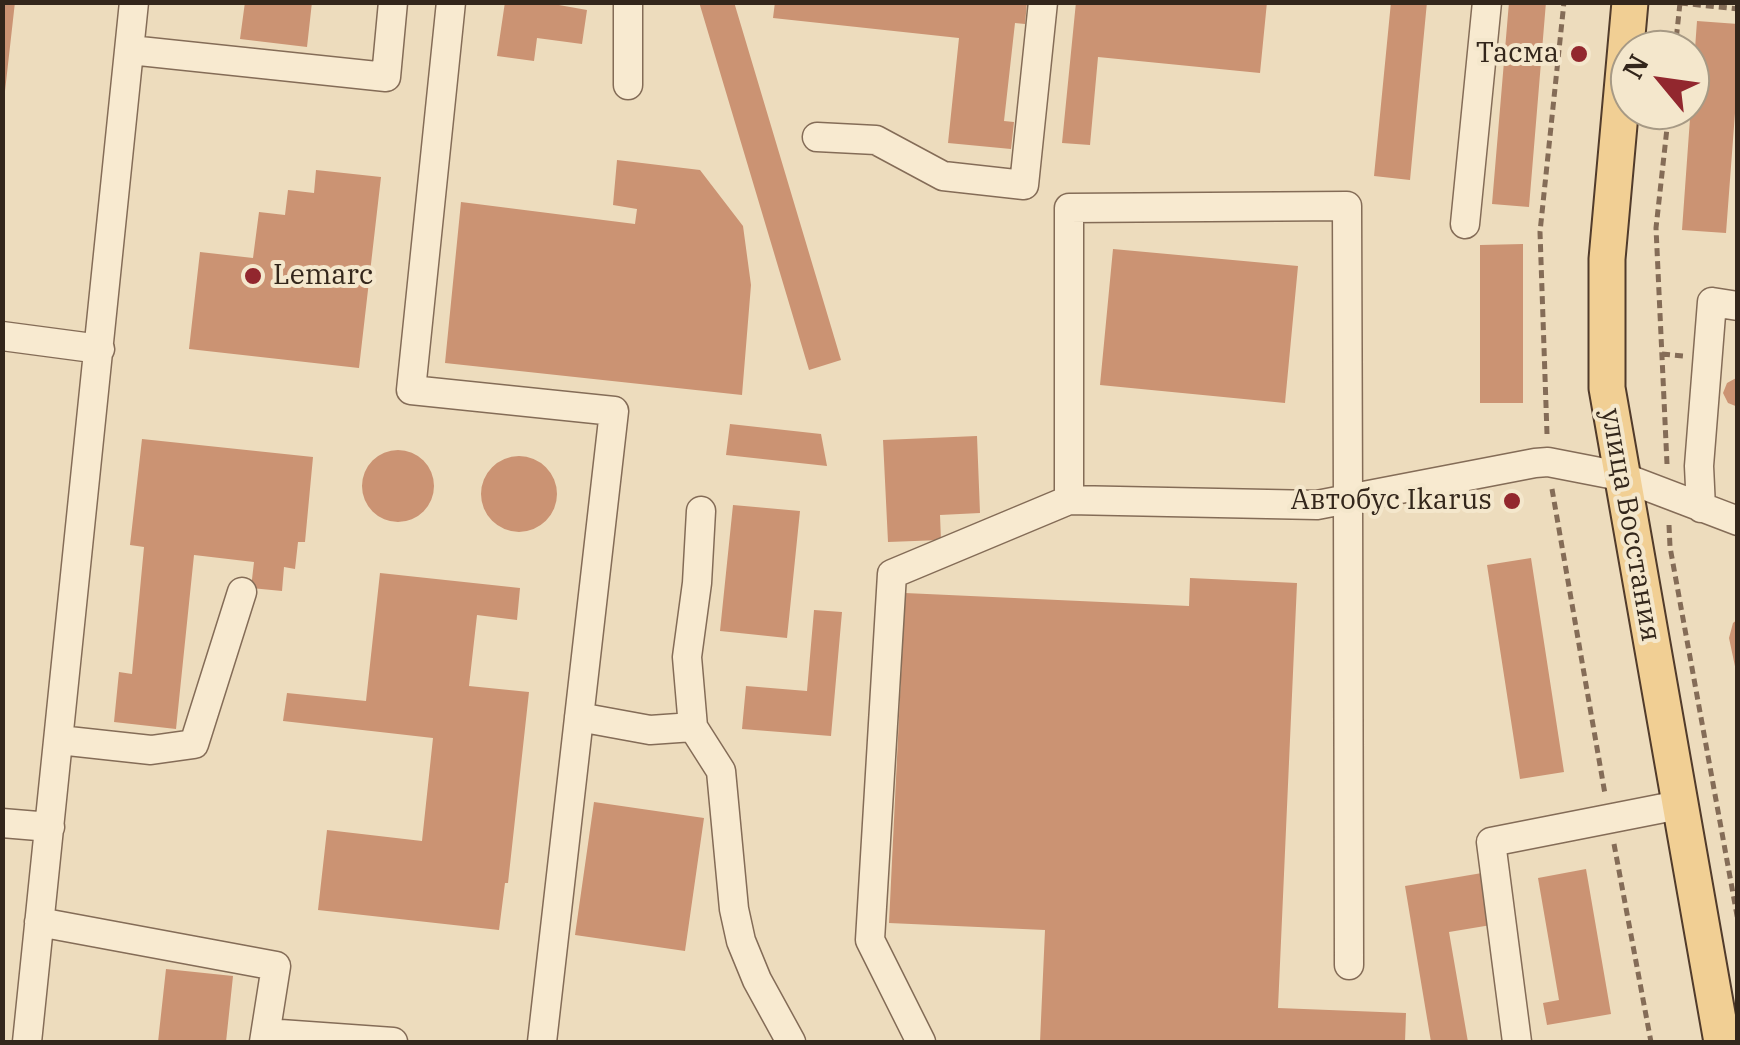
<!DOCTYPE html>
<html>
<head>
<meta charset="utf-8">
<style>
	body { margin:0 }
	#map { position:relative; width:1740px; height:1045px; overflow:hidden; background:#eddcbd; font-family:"IBM Plex Serif",serif }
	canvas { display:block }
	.frame { position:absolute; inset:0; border:5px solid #33261b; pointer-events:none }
	.north { position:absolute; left:1610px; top:30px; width:100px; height:100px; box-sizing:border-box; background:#f4e7cc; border:2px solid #a79a85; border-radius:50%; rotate:299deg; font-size:28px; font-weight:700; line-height:40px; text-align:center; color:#33261b }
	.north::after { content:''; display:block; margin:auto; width:35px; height:45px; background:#92272e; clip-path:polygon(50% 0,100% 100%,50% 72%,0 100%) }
</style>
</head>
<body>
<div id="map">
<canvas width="1740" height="1045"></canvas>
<div class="frame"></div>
<div class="north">N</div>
</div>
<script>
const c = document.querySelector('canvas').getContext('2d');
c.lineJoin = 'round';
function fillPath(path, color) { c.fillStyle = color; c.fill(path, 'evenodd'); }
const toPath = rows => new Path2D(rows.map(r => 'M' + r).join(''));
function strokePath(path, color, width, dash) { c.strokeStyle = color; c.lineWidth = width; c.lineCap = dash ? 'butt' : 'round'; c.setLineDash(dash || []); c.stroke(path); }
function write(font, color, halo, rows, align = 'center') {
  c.font = font + ' "IBM Plex Serif",serif'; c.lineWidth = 8; c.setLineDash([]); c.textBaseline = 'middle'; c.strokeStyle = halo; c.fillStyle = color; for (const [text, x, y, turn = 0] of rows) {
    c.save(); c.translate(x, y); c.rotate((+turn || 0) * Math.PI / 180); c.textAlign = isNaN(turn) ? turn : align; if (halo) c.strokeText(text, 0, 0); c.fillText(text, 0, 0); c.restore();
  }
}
fillPath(toPath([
	[2,2,15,2,5,91,2,91],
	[245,2,312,2,307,47,240,39],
	[505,2,542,2,587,10,582,44,537,38,534,61,497,56],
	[699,2,734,2,841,360,809,370],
	[775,2,1027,2,1025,24,1015,23,1004,121,1014,122,1011,149,948,143,959,38,773,18],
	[1076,2,1267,2,1260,73,1098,57,1090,145,1062,143],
	[1391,2,1427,2,1410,180,1374,176],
	[1509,2,1546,2,1529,207,1492,204],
	[1697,21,1738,24,1738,73,1726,233,1682,230],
	[617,160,700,170,743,226,751,285,742,395,445,363,461,202,635,224,637,209,613,205],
	[316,170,381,177,359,368,189,349,200,252,253,258,259,212,285,215,288,190,314,193],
	[1523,244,1523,403,1480,403,1480,245],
	[1113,249,1298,266,1285,403,1100,385],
	[1738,377,1738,407,1728,403,1723,393,1727,383],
	[730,424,821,434,827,466,726,455],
	[977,436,980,513,940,515,941,540,888,542,883,440],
	[142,439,313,457,305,542,298,542,295,569,284,567,282,591,251,588,254,562,194,555,176,729,114,722,119,672,132,674,144,547,130,545],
	'362 486a36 36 0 1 1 72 0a36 36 0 1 1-72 0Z',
	'481 494a38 38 0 1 1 76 0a38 38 0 1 1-76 0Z',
	[733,505,800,511,787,638,720,631],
	[1531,558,1564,772,1520,779,1487,565],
	[380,573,520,588,517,620,477,615,469,686,529,692,508,883,505,883,499,930,318,910,327,830,422,841,433,738,283,721,287,693,366,701],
	[1190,578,1297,583,1278,1008,1406,1013,1405,1042,1040,1042,1045,930,889,923,905,593,1189,606],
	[814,610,842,612,831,736,742,729,746,686,807,691],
	[1738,619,1738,671,1736,671,1729,638,1733,623],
	[594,802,704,818,685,951,575,935],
	[1586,869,1611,1014,1547,1025,1543,1003,1559,1000,1538,878],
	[1482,873,1491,925,1449,932,1468,1042,1431,1042,1405,886],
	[166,969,233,976,226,1042,158,1042]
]), '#cb9373');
const minor = toPath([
	[451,2,411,390,614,411,542,1042],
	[130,50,386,77,393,2],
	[628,85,628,2],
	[817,137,876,140,943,176,1024,185,1043,2],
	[1465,224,1487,2],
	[2,336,100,349],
	[1701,508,1699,466,1712,302,1738,306],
	[701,511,697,583,687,657,693,727,721,771,734,909,741,941,757,980,791,1042],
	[579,717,650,730,693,727],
	[59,740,151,750,194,744,242,592],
	[2,823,50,827],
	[39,922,276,966,264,1042],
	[1349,965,1348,499,1347,206,1069,208,1069,500,1317,505,1348,499,1535,463,1548,462,1620,476,1738,521],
	[266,1033,393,1042],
	[27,1042,134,2],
	[921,1042,870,940,892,574,1069,500],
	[1517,1042,1491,842,1679,805]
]);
const major = toPath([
	[1630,2,1607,259,1607,388,1722,1042]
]);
strokePath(minor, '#846c57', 31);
strokePath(major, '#513b2b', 39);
strokePath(toPath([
	[1680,3,1738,9],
	[1675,50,1680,3],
	[1662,354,1684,356],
	[1547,434,1540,232,1564,2],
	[1667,464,1656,228,1669,110],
	[1552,489,1605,794],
	[1669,525,1670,547,1738,921],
	[1614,844,1651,1042]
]), '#846c57', 5, [8, 5]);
strokePath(minor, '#f8ead0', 28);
strokePath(major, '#f1cf94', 35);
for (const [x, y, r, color] of [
	[1579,54,10,"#92272e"],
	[253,276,10,"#92272e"],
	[1512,501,10,"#92272e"]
]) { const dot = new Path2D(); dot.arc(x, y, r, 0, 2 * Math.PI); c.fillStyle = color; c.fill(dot); strokePath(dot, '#f4e7cc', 4); }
write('28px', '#33261b', '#f4e7cc', [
	["Тасма",1559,54],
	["Lemarc",273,276,"left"],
	["Автобус Ikarus",1492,501]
], 'right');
write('28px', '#33261b', '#f4e7cc', [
	["улица Восстания",1630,525,80]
]);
</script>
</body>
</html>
